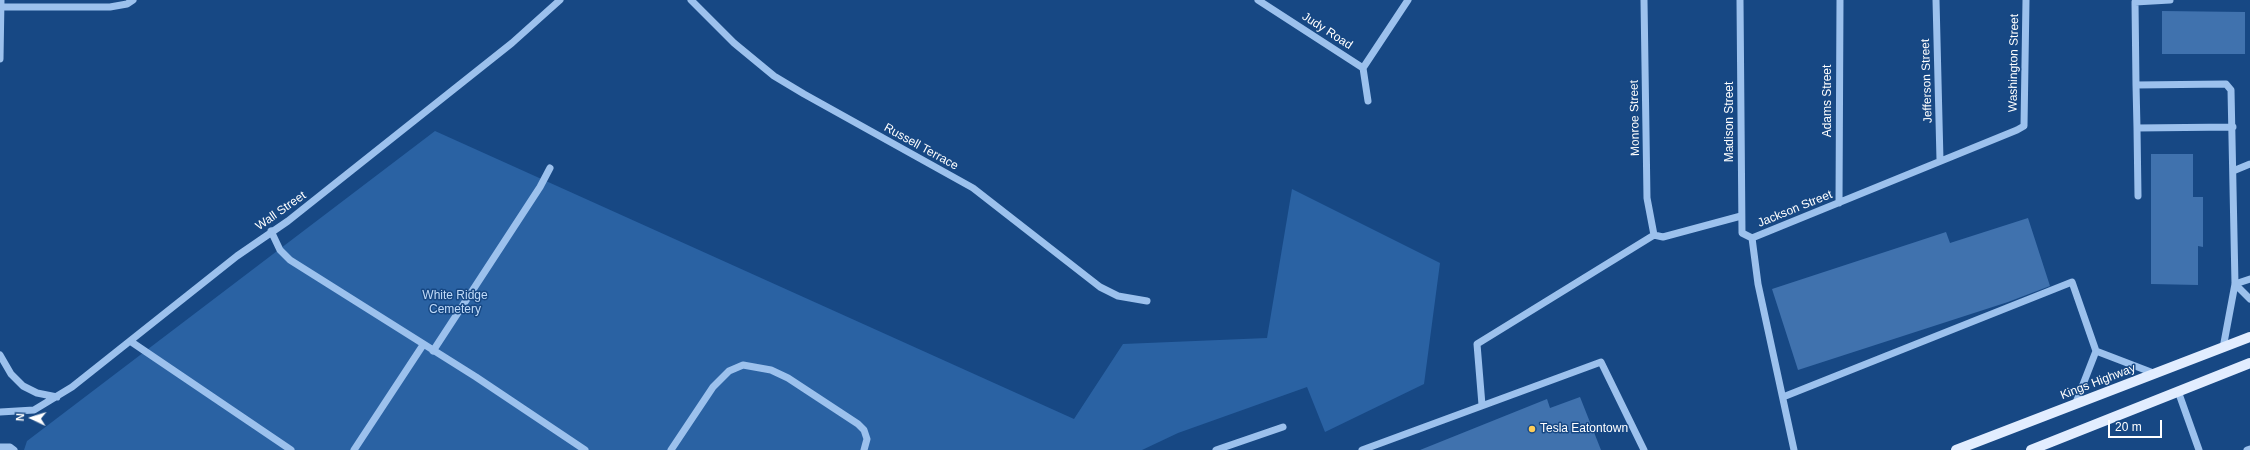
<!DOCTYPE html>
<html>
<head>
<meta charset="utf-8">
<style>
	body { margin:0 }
	#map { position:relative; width:2250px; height:450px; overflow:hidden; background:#174884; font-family:Helvetica,sans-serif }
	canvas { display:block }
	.north { position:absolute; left:12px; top:398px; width:40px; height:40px; -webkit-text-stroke:3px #174884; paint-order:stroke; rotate:274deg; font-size:11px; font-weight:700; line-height:16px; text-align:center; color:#fff }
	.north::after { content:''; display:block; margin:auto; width:14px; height:18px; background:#fff; clip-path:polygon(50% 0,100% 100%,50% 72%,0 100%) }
	.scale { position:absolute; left:2108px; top:420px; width:54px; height:18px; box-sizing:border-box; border:2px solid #fff; border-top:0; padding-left:5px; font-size:12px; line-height:14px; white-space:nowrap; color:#fff; -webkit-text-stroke:3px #174884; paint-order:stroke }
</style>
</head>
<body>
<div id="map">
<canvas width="2250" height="450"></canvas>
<div class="north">N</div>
<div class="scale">20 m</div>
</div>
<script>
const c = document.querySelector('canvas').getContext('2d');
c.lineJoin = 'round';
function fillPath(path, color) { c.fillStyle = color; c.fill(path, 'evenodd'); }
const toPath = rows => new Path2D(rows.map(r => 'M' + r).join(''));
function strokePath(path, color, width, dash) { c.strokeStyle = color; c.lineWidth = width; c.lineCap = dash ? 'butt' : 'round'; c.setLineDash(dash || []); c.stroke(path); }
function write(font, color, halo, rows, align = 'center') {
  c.font = font + ' Helvetica,sans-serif'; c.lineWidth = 3; c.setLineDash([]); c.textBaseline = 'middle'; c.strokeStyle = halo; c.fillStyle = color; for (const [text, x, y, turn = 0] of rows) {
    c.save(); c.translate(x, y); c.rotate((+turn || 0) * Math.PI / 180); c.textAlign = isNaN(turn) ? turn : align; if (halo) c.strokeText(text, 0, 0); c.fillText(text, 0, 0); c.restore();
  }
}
fillPath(toPath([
	[435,131,1074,419,1123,344,1267,338,1292,189,1440,263,1424,384,1325,432,1307,387,1178,433,1142,450,24,450,27,441]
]), '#2a62a3');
fillPath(toPath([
	[2162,11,2245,12,2245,54,2162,54],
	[2151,154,2193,154,2193,197,2203,197,2203,247,2198,246,2198,285,2151,284],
	[2028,218,2050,286,2008,302,1798,370,1772,289,1946,232,1950,243],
	[1580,397,1601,450,1420,450,1547,399,1550,408]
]), '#4072ae');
strokePath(toPath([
	[691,0,734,43,774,76,804,94,973,188,1100,287,1118,296,1147,301],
	[1258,0,1363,68],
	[1644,0,1647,198,1654,235],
	[1740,0,1742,233,1752,238],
	[1936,0,1940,160],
	[2170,0,2135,2,2136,85,2226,84,2231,90,2235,284,2223,348],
	[1,7,110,7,127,4,133,0],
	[0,59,1,0],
	[1363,68,1408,0],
	[1363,68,1368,101],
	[2136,85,2137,128,2233,127],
	[2137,128,2138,196],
	[2233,171,2250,164],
	[1839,203,1840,0],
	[271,231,280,250,290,260,476,377,585,450],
	[1752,238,2017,130,2024,126,2026,0],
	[1752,238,1758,284,1794,450],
	[2235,284,2250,299],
	[2235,284,2250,279],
	[130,341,291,450],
	[433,351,540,187,550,168],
	[2096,351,2156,374],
	[0,355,11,374,23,386,37,393,57,397],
	[2178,391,2199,450],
	[1783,397,2072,282,2096,351,2075,405],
	[1482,405,1477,344,1654,235,1663,237,1741,216],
	[0,412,34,410,72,387,237,256,288,221,512,43,560,0],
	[0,447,10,447,14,450],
	[354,450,423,345],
	[671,450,713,387,729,371,743,365,771,370,788,378,858,424,864,430,867,439,864,450],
	[1216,450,1283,427],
	[1362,450,1601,362,1644,450],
	[2247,450,2250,449]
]), '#9cc1ed', 7);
strokePath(toPath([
	[1956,450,2250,337],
	[2031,450,2250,363]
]), '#e2edff', 10);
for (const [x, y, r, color] of [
	[1532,429,4,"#ffcd58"]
]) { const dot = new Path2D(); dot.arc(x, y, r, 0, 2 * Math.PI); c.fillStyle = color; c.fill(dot); strokePath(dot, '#174884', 1.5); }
write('12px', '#fff', '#174884', [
	["Judy Road",1327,31,33],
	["Washington Street",2014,63,-89],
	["Jefferson Street",1927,81,-92],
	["Adams Street",1828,101,-90],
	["Monroe Street",1635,118,-91],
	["Madison Street",1730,122,-90],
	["Russell Terrace",921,147,29],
	["Jackson Street",1795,209,-22],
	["Wall Street",281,211,-35],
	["Kings Highway",2098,382,-21]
]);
write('12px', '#c1dbf9', '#174884', [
	["White Ridge",455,296],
	["Cemetery",455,310]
]);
write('12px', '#fff', '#174884', [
	["Tesla Eatontown",1540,429]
], 'left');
</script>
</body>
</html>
